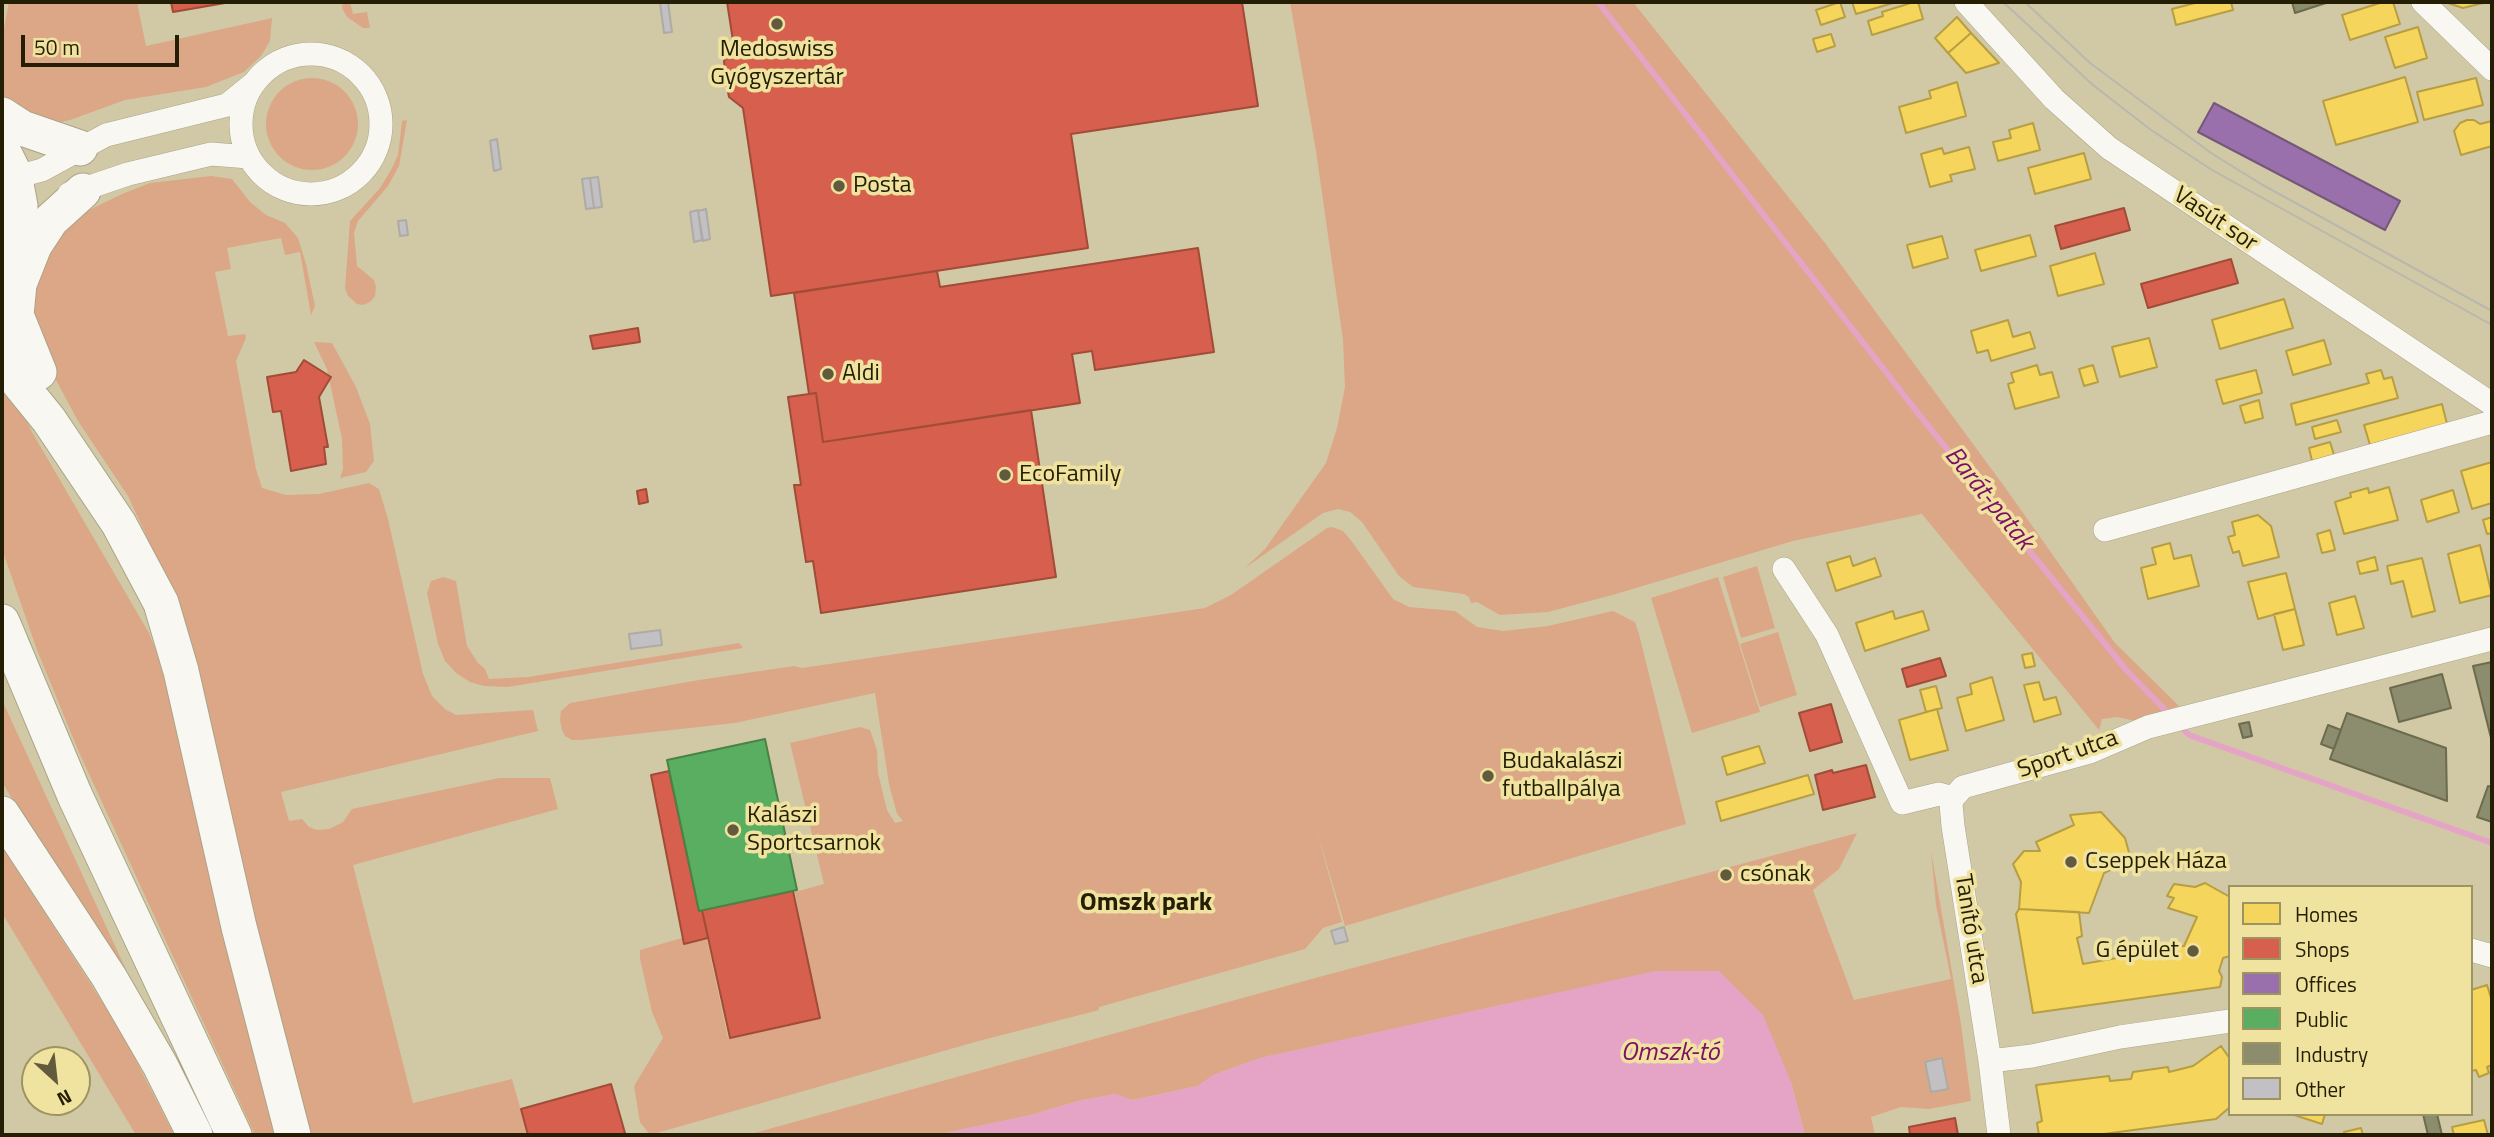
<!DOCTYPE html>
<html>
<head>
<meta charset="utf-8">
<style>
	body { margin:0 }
	#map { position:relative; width:2494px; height:1137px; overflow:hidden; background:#d1c9a5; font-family:"Titillium Web",sans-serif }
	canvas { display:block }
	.frame { position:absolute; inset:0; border:4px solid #241e04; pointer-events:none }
	.legend { position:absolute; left:2228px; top:885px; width:245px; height:231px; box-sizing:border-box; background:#f0e3a0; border:2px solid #9e9462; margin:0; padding:9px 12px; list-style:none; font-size:21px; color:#241e04 }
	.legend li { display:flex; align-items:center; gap:14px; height:35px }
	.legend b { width:35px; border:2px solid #9e9462 }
	.north { position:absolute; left:21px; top:1046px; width:70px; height:70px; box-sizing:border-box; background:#f0e3a0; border:2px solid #9e9462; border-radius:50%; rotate:153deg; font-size:19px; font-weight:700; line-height:28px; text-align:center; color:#241e04 }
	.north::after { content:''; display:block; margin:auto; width:24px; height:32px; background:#615a3c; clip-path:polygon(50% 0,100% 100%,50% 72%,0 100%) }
	.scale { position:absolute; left:21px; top:35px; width:158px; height:32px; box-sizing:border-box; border:4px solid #241e04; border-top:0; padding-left:9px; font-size:21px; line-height:24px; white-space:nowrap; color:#241e04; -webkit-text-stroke:5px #f0e3a0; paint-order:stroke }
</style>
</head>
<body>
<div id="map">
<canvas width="2494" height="1137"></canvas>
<div class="frame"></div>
<ul class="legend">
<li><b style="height:19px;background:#f6d55c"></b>Homes</li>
<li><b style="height:19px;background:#d6604d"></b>Shops</li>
<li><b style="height:19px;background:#9970ab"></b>Offices</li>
<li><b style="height:19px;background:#5aae61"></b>Public</li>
<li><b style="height:19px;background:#8c8c6e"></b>Industry</li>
<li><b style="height:19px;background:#c2c0c2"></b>Other</li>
</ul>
<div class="north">N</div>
<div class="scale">50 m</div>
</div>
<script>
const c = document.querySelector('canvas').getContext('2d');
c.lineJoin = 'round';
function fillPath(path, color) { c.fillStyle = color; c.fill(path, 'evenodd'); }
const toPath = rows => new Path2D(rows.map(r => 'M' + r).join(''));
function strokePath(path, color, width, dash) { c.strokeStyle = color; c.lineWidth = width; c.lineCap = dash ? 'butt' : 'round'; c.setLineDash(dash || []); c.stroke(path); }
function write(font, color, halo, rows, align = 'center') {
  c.font = font + ' "Titillium Web",sans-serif'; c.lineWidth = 7; c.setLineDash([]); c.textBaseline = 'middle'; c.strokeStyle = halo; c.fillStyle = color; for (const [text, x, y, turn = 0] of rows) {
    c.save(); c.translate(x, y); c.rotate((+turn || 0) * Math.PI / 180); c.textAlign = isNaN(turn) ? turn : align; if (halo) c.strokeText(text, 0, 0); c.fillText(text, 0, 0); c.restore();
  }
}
fillPath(toPath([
	[9,2,137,2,146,46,272,18,270,41,261,56,244,72,206,87,125,100,70,120,52,124,5,99,2,92,2,39],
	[343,2,350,2,353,14,367,12,370,28,363,28,347,17,342,8],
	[1290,2,1633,2,1825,243,2004,486,2115,643,2179,706,2135,721,2117,717,2102,719,2099,730,1922,514,1793,541,1616,594,1548,612,1500,615,1477,602,1471,603,1469,597,1464,594,1413,587,1399,576,1362,522,1350,512,1338,509,1323,513,1245,568,1265,549,1326,463,1337,428,1345,387,1343,340,1316,151],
	'266 124a46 46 0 1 1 92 0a46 46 0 1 1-92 0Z',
	[407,120,399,166,388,186,358,221,354,233,357,266,374,280,376,287,375,296,370,302,363,305,357,304,348,296,345,288,350,221,380,188,391,170,398,155,402,121],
	[211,176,232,179,250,202,266,215,285,223,298,238,306,264,315,306,311,315,300,252,285,255,281,238,227,248,231,269,215,272,228,336,245,334,246,338,236,361,256,469,262,488,286,495,319,494,369,483,379,489,388,519,423,674,432,696,445,709,456,715,533,710,538,731,281,792,289,821,302,819,309,827,317,830,329,829,343,822,352,809,499,778,550,778,558,809,353,865,413,1103,512,1079,528,1135,303,1135,174,596,128,496,78,421,49,367,25,294,51,237,83,213,122,194,150,183],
	[314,342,332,343,356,387,370,424,374,461,366,472,340,478,343,469,342,439,327,369],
	[2,371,32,432,149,633,165,674,274,1135,255,1135,78,750,37,650,2,549],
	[1332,527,1343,531,1350,539,1393,599,1409,607,1455,611,1477,627,1503,631,1548,626,1613,611,1635,622,1639,634,1686,824,1345,926,1316,828,1342,922,1323,928,1305,949,1099,1007,1099,1010,975,1042,650,1135,640,1122,634,1086,663,1038,652,1012,640,959,640,950,682,938,684,944,707,940,728,1038,819,1017,795,892,824,884,790,743,860,727,870,730,877,750,878,773,887,810,895,823,903,821,897,814,889,784,875,693,735,723,581,740,572,740,565,736,562,730,560,720,561,711,570,703,699,680,794,666,802,668,1205,608,1231,595,1327,528],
	[1757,566,1775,628,1741,638,1723,577],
	[443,577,456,581,467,646,478,663,485,669,489,679,528,677,739,643,743,648,508,687,484,686,470,682,456,673,445,661,438,644,427,593,431,581],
	[1718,577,1760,712,1692,733,1651,598],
	[1778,632,1797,695,1760,707,1740,644],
	[2,700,139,998,155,1034,2,782],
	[1857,833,1839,869,1813,890,1854,1000,1951,979,1936,905,1931,851,1961,1024,1970,1093,1971,1101,1929,1109,1901,1107,1871,1117,1875,1135,1805,1135,1791,1082,1699,971,1655,971,1634,1001,1506,1004,1260,1058,1213,1075,1198,1086,1132,1100,1115,1094,1078,1101,1031,1115,935,1135,747,1135,1304,981],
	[2,847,121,1031,174,1135,136,1135,2,913]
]), '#dca786');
fillPath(toPath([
	[1655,971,1719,971,1763,1015,1791,1082,1805,1135,935,1135,1031,1115,1078,1101,1115,1094,1133,1100,1198,1086,1213,1075,1260,1058]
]), '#e5a3c5');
const homes = toPath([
	[1840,2,1845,17,1821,25,1816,10,1840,2],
	[1852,2,1893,2,1893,3,1856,14,1852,2],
	[1914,2,1918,2,1923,19,1872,35,1868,21,1883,16,1882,12,1914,2],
	[2199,2,2231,2,2233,10,2176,25,2172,9,2199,2],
	[2383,2,2393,2,2400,24,2350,40,2342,15,2383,2],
	[2445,2,2487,2,2463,8,2445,2],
	[1957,17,1971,33,1948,53,1935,38,1957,17],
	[2418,27,2427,58,2395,68,2385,37,2418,27],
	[1971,33,1999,63,1966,73,1948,53,1971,33],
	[1831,34,1835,46,1817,52,1813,39,1831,34],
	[2405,77,2418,122,2336,145,2323,101,2405,77],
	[2476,78,2483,105,2424,120,2417,92,2476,78],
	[1957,82,1966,116,1906,133,1899,107,1931,98,1929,91,1957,82],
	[2467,120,2474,120,2480,124,2492,121,2492,146,2461,155,2454,131,2460,123,2467,120],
	[2033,123,2040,150,1998,161,1993,142,2011,138,2009,130,2033,123],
	[1969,147,1975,169,1950,175,1952,181,1930,187,1921,154,1942,148,1944,154,1969,147],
	[2084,153,2091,179,2035,194,2028,168,2084,153],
	[2030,235,2036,256,1981,271,1975,250,2030,235],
	[1942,236,1948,258,1913,268,1907,245,1942,236],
	[2095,253,2104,284,2058,296,2050,266,2095,253],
	[2284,299,2293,328,2220,349,2212,320,2284,299],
	[2008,320,2013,337,2030,332,2035,348,1991,361,1988,350,1977,353,1971,331,2008,320],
	[2149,338,2157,367,2120,377,2112,347,2149,338],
	[2324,340,2331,364,2293,375,2286,351,2324,340],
	[2037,365,2040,375,2052,372,2059,397,2015,409,2008,384,2014,382,2011,373,2037,365],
	[2093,365,2098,382,2084,386,2079,369,2093,365],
	[2256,370,2262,393,2223,404,2216,380,2256,370],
	[2381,370,2384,379,2392,377,2398,398,2296,425,2291,404,2369,383,2366,374,2381,370],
	[2259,400,2263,418,2245,423,2240,406,2259,400],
	[2442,404,2447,424,2370,445,2364,425,2442,404],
	[2337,420,2341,432,2315,439,2312,427,2337,420],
	[2330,442,2334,455,2312,461,2309,448,2330,442],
	[2492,462,2492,503,2472,509,2461,471,2492,462],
	[2389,487,2398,520,2344,534,2335,502,2351,497,2350,493,2368,488,2369,493,2389,487],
	[2453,490,2459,512,2427,522,2421,500,2453,490],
	[2258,515,2271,526,2279,557,2243,566,2239,551,2233,553,2228,537,2235,535,2232,522,2258,515],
	[2492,517,2492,533,2487,534,2483,520,2492,517],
	[2330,530,2335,550,2322,553,2317,534,2330,530],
	[2170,543,2174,559,2191,555,2199,586,2148,599,2141,568,2156,564,2152,548,2170,543],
	[2480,545,2492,595,2460,603,2448,554,2480,545],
	[1850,556,1853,566,1875,558,1881,576,1836,591,1827,563,1850,556],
	[2375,557,2378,570,2360,574,2357,562,2375,557],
	[2422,558,2435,611,2412,617,2403,581,2391,584,2387,566,2422,558],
	[2286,573,2295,609,2258,619,2248,582,2286,573],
	[2355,596,2364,628,2337,635,2329,603,2355,596],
	[2295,609,2304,645,2283,650,2274,614,2295,609],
	[1893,611,1895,619,1923,611,1929,630,1865,651,1856,623,1893,611],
	[2032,653,2035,666,2025,668,2022,655,2032,653],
	[1992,677,2004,720,1966,731,1957,698,1972,694,1970,684,1992,677],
	[2039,682,2044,700,2056,697,2061,714,2034,722,2024,685,2039,682],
	[1936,686,1942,708,1926,712,1920,690,1936,686],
	[1937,709,1948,750,1910,760,1899,720,1937,709],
	[1759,746,1765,763,1727,775,1722,757,1759,746],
	[1808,775,1814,794,1721,821,1716,802,1808,775],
	[2101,812,2125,838,2131,860,2104,873,2089,913,2019,909,2021,882,2013,864,2024,851,2040,851,2036,842,2074,825,2070,815,2101,812],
	[2205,883,2230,897,2230,956,2223,958,2219,971,2222,977,2220,987,2033,1013,2016,914,2019,909,2079,912,2082,936,2077,938,2083,964,2184,946,2197,917,2168,908,2174,898,2167,896,2174,884,2195,887,2205,883],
	[2487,985,2492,1001,2492,1065,2487,1067,2489,1073,2479,1077,2476,1070,2471,1071,2471,990,2487,985],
	[2221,1046,2230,1059,2230,1107,2216,1119,2096,1135,2039,1135,2037,1123,2042,1121,2036,1085,2109,1076,2110,1081,2131,1079,2133,1072,2168,1067,2169,1072,2193,1066,2221,1046],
	[2291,1114,2325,1114,2322,1124,2291,1114],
	[2484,1120,2488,1135,2454,1135,2452,1127,2484,1120],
	[2361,1128,2363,1135,2345,1135,2344,1132,2361,1128]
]);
fillPath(homes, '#f6d55c');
strokePath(homes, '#b79e42', 2);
const shops = toPath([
	[171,2,225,2,225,3,173,12,171,2],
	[727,2,1242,2,1258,106,1071,134,1088,248,771,296,743,108,729,97,726,81,724,61,734,47,727,2],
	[2124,208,2130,230,2061,249,2055,226,2124,208],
	[1198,248,1214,352,1095,370,1092,351,1072,354,1080,403,823,442,816,393,809,394,794,293,937,271,940,287,1198,248],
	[2231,259,2238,283,2148,308,2141,284,2231,259],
	[638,328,640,342,593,349,590,336,638,328],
	[304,360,331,377,319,397,328,447,324,447,326,464,291,471,281,411,273,412,267,377,296,372,304,360],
	[816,393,823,442,1031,410,1056,577,821,613,813,561,806,562,794,485,801,485,788,397,816,393],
	[646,489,648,502,639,504,637,491,646,489],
	[1940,658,1946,676,1907,687,1902,669,1940,658],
	[1831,704,1842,742,1810,751,1799,713,1831,704],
	[1866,765,1875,797,1823,810,1815,775,1832,770,1833,773,1866,765],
	[669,771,699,911,702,910,708,938,684,944,651,775,669,771],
	[793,891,820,1018,730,1038,702,910,793,891],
	[611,1084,625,1133,618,1135,528,1135,521,1109,611,1084],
	[1955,1118,1958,1135,1910,1135,1909,1127,1955,1118]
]);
fillPath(shops, '#d6604d');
strokePath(shops, '#a14c37', 2);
const offices = toPath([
	[2214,103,2400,201,2385,230,2198,132,2214,103]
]);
fillPath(offices, '#9970ab');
strokePath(offices, '#765779', 2);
const public = toPath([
	[765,739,797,890,699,911,667,760,765,739]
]);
fillPath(public, '#5aae61');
strokePath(public, '#4a8345', 2);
const industry = toPath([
	[2292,2,2329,2,2295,13,2292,2],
	[2492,662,2492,742,2473,666,2492,662],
	[2442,674,2451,708,2399,722,2390,688,2442,674],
	[2347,713,2446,748,2447,801,2330,759,2347,713],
	[2249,722,2252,736,2243,738,2239,724,2249,722],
	[2328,725,2341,730,2334,749,2321,744,2328,725],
	[2488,786,2492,787,2492,822,2477,817,2488,786],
	[2423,1114,2437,1114,2442,1135,2428,1135,2423,1114]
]);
fillPath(industry, '#8c8c6e');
strokePath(industry, '#6d6b4e', 2);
strokePath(toPath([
	[1598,2,1921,417,2127,671,2171,716],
	[2178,724,2189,735,2492,843]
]), '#e5a3c5', 6);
const building = toPath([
	[668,2,672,32,664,33,660,3,668,2],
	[497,139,501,169,494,171,490,141,497,139],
	[598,177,602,207,594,208,590,178,598,177],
	[590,178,594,208,586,209,582,179,590,178],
	[706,209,710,239,703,241,698,211,706,209],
	[698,210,702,240,694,242,690,212,698,210],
	[406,220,408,235,400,236,398,221,406,220],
	[660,630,662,645,631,649,629,634,660,630],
	[1344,927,1348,941,1335,944,1331,931,1344,927],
	[1942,1058,1948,1089,1931,1092,1925,1062,1942,1058]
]);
fillPath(building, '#c2c0c2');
strokePath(building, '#adaba6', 2);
const street = toPath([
	[1966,2,2054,99,2109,148,2492,404],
	[2423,2,2492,69],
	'241 124a70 70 0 1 1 140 0a70 70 0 1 1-140 0Z',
	[14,173,27,174,42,170,106,135,227,105,253,84],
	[69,194,128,174,211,154,249,157],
	[2105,530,2492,422],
	[1784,569,1827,635,1902,803,1939,794,1953,798],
	[1953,798,1963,787,2090,752,2148,727,2492,639],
	[1953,798,1951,804,1953,826,1990,1061,1999,1135],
	[2471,950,2492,956],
	[1990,1061,2032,1056,2120,1037,2230,1021]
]);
const primary = toPath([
	[2,115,22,128,80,148],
	[2,149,14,173,20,206,18,230,2,265],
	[2,345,19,383,49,420,119,524,161,603,181,671,239,927,293,1135],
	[39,372,16,315,19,284,34,246,51,220,83,191],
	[2,622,75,796,234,1135],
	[2,814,109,977,160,1065,195,1135]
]);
strokePath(street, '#aaa487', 24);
strokePath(primary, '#aaa487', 37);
strokePath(street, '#f8f7f2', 23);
strokePath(primary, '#f8f7f2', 35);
strokePath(toPath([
	[2003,2,2093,85,2151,130,2212,170,2492,325],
	[2025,2,2090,63,2211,153,2261,184,2492,311]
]), '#b9b7ae', 2);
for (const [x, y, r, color] of [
	[777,24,7,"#615a3c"],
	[839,186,7,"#615a3c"],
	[828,374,7,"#615a3c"],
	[1005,475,7,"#615a3c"],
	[1488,776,7,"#615a3c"],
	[733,830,7,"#615a3c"],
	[2071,862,7,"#615a3c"],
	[1726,875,7,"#615a3c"],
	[2193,951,7,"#615a3c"]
]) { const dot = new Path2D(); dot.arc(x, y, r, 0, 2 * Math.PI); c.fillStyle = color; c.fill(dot); strokePath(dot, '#f0e3a0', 2.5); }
write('24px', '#241e04', '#f0e3a0', [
	["Medoswiss",777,50,"center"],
	["Gyógyszertár",777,78,"center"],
	["Posta",853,186],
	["Aldi",842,374],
	["EcoFamily",1019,475],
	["Budakalászi",1502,762],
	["futballpálya",1502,790],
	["Kalászi",747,816],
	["Sportcsarnok",747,844],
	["Cseppek Háza",2085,862],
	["csónak",1740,875],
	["G épület",2179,951,"right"]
], 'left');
write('24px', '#241e04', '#f0e3a0', [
	["Vasút sor",2215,220,34],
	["Sport utca",2068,755,-19],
	["Tanító utca",1970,929,81]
]);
write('italic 26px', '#7d0f66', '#f0e3a0', [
	["Barát-patak",1988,499,51],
	["Omszk-tó",1670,1054]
]);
write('bold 26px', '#241e04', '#f0e3a0', [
	["Omszk park",1146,904]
]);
</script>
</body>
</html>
